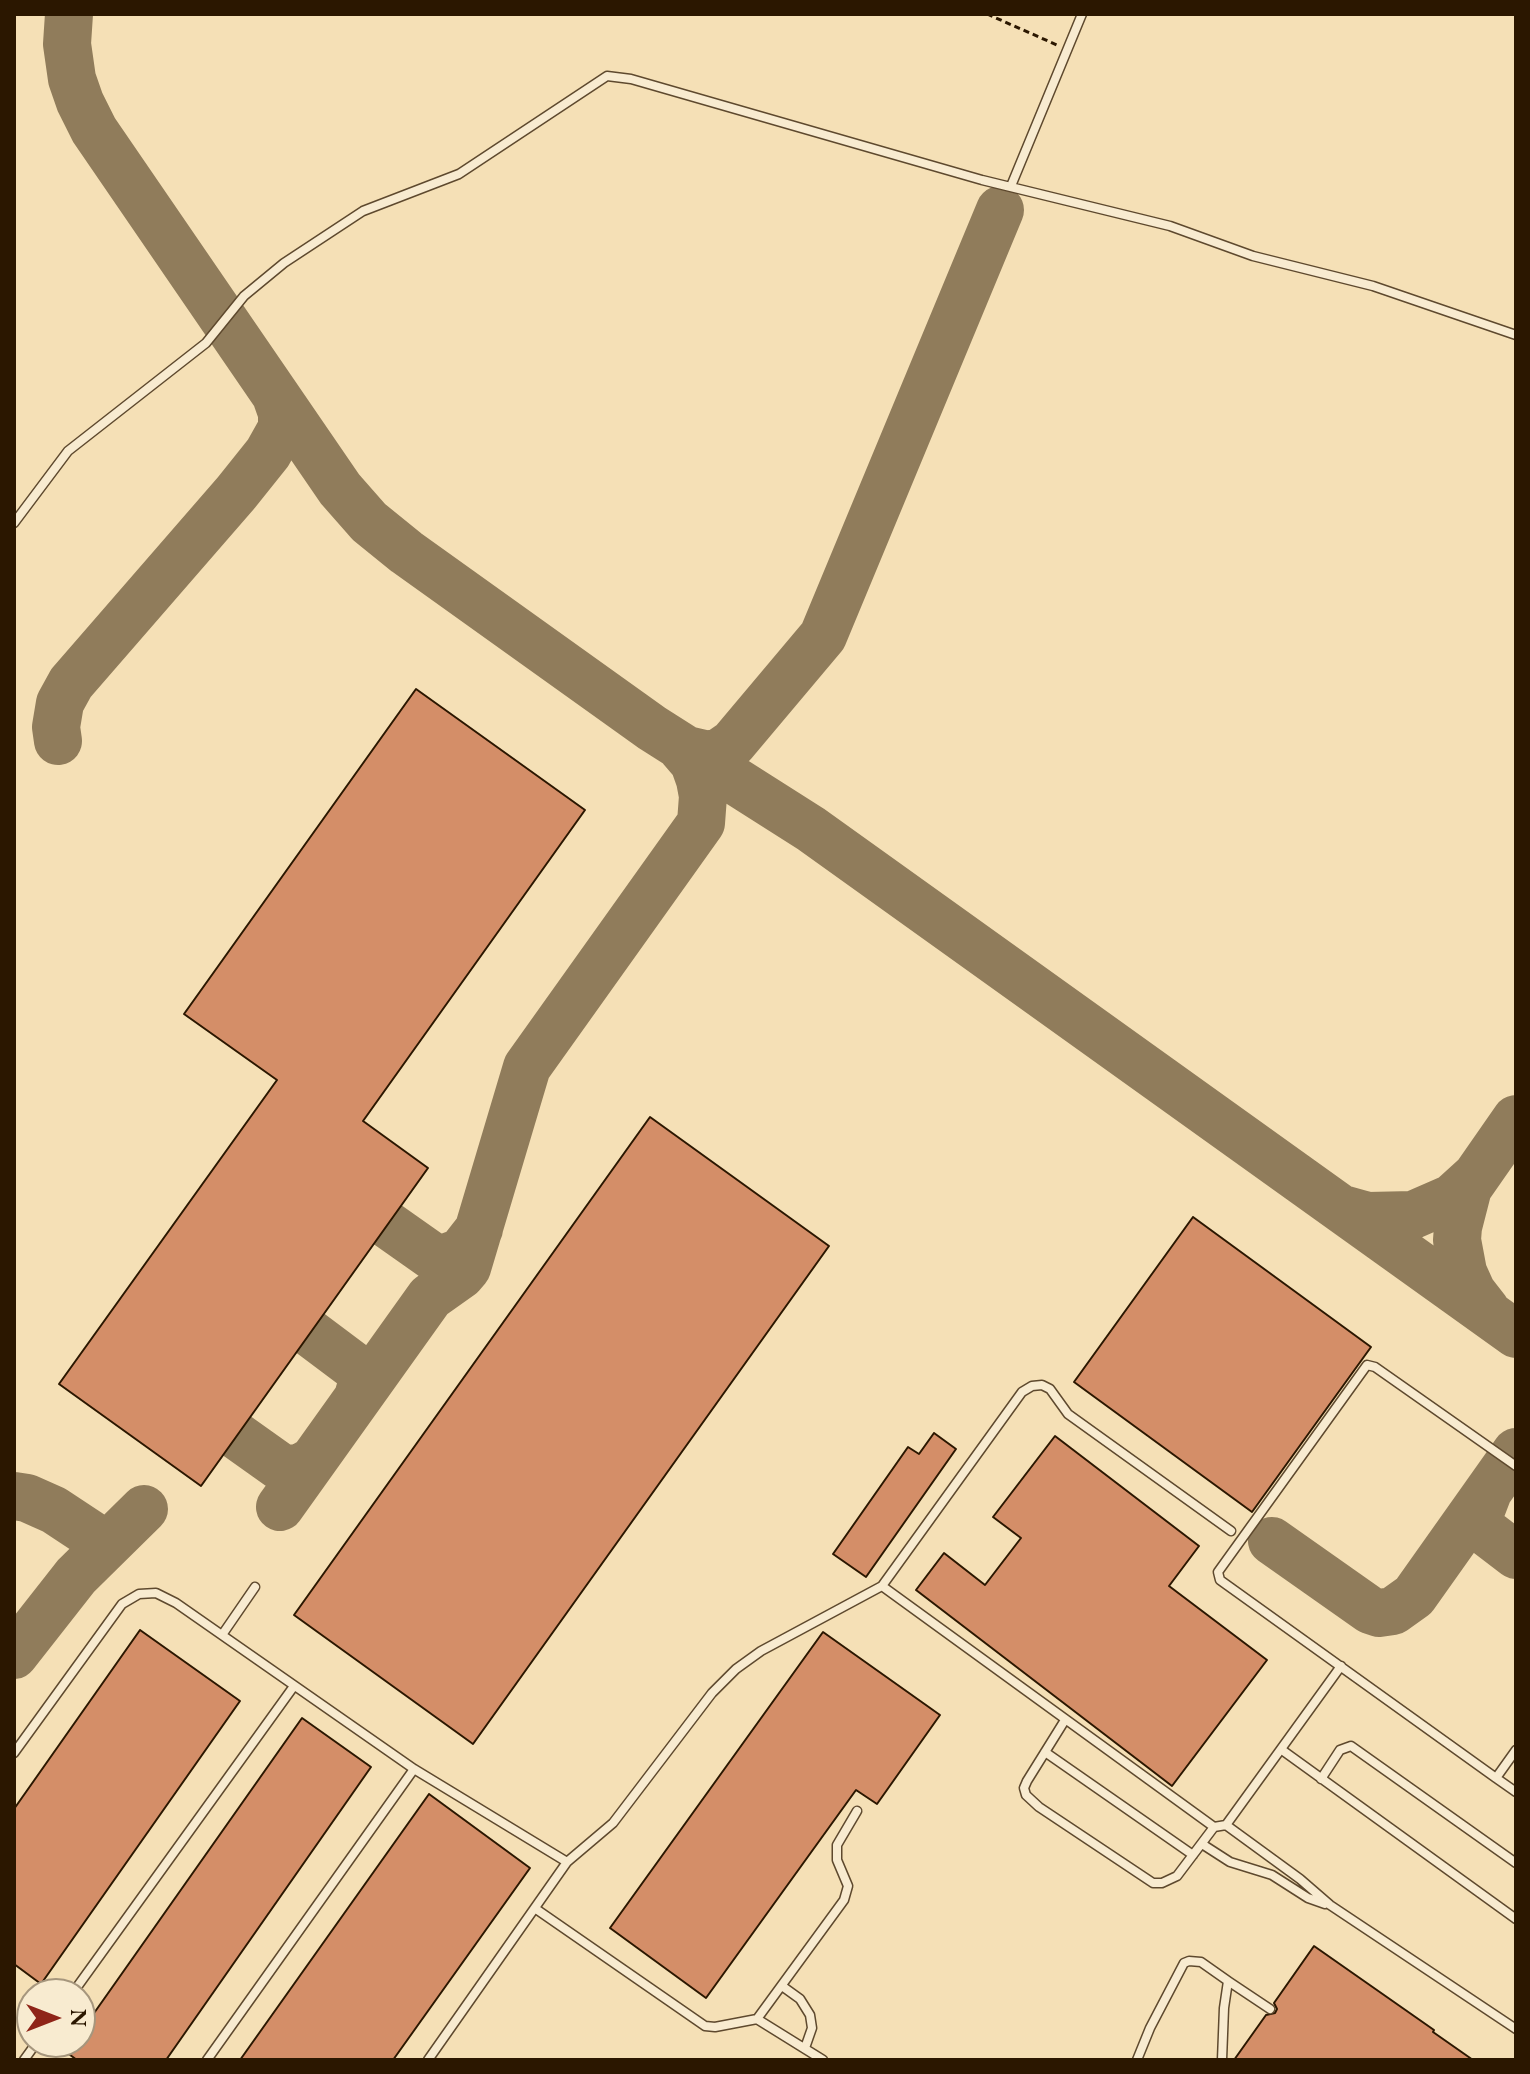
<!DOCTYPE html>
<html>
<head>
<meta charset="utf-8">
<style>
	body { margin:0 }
	#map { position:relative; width:1530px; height:2074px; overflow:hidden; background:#f5e0b6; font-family:"EB Garamond",serif }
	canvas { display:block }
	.frame { position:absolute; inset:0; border:16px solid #2b1700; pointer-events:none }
	.north { position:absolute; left:16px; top:1978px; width:80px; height:80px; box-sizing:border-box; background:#f8ebd0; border:2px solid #a6967d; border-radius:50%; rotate:90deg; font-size:22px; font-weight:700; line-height:32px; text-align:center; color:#2b1700 }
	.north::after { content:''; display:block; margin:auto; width:28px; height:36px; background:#8f2418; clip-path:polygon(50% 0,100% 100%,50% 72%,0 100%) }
</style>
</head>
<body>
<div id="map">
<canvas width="1530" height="2074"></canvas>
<div class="frame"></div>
<div class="north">N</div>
</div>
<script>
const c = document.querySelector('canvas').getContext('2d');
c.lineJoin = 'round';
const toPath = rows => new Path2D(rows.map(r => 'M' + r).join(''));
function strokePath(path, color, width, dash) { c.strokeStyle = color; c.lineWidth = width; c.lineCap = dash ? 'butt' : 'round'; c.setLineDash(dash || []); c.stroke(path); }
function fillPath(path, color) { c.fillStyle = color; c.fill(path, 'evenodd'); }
strokePath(toPath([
	[69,14,67,44,72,79,80,102,94,130,340,489,369,522,406,552,652,728,811,829,1516,1334],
	[58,741,56,727,60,703,71,683,236,493,268,453,282,428,282,413,276,396],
	[682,749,708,755,720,752,733,743,823,636,1000,210],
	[1343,1209,1368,1216,1413,1215,1452,1198,1474,1178],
	[388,1225,432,1256,442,1259,461,1252,479,1229],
	[1486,1310,1472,1292,1463,1272,1457,1240,1458,1227,1468,1188,1516,1119],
	[310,1333,358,1369,362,1383,358,1397],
	[237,1436,282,1468,298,1469,312,1461],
	[1488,1492,1480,1513,1482,1529,1516,1555],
	[14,1496,27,1498,54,1510,107,1545],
	[280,1507,430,1297,461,1275,467,1268,527,1067,701,823,703,796,700,780,694,763,682,749],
	[1272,1541,1370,1610,1379,1613,1393,1611,1414,1596,1516,1452],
	[14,1655,76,1576,144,1509]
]), '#907c5b', 48);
const building = toPath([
	[416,689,585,810,363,1121,428,1168,201,1486,59,1384,277,1080,184,1014,416,689],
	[650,1117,829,1246,473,1744,294,1615,650,1117],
	[1193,1217,1371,1347,1252,1512,1074,1382,1193,1217],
	[934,1433,956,1449,866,1577,833,1554,908,1447,919,1454,934,1433],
	[1055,1436,1199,1546,1169,1586,1267,1660,1172,1786,916,1590,944,1553,985,1585,1021,1538,993,1517,1055,1436],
	[140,1630,240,1701,41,1984,14,1964,14,1809,140,1630],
	[823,1632,940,1715,877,1804,856,1790,706,1998,610,1928,823,1632],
	[302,1718,371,1767,166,2060,77,2060,66,2052,74,2042,80,2042,80,2033,302,1718],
	[429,1794,530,1868,393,2060,240,2060,429,1794],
	[1314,1946,1434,2030,1433,2032,1473,2060,1234,2060,1266,2015,1275,2013,1277,2009,1274,2003,1314,1946]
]);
fillPath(building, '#d48e68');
strokePath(building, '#2b1700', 2);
const service = toPath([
	[1011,186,1082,14],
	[14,523,68,451,206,343,244,296,284,263,363,211,459,174,607,76,631,79,982,180,1170,226,1253,256,1373,286,1516,335],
	[1516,1466,1375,1367,1367,1365,1218,1572,1220,1580,1496,1778,1516,1750],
	[222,1635,255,1587],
	[1065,1720,1027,1781,1024,1788,1026,1795,1039,1807,1153,1883,1162,1883,1177,1876,1214,1827,1226,1825,1341,1666],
	[1282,1750,1516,1919],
	[1045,1752,1193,1855],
	[14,1753,122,1604,139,1594,156,1593,176,1603,414,1769,567,1862,428,2060],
	[1496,1778,1516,1792],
	[1321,1779,1340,1750,1351,1746,1516,1863],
	[1226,1825,1300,1879,1330,1905,1516,2029],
	[1214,1827,882,1586,1022,1392,1032,1386,1042,1385,1050,1389,1068,1414,1231,1531],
	[1202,1844,1230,1862,1272,1875,1308,1898,1325,1904],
	[567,1862,613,1823,712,1693,736,1669,761,1651,882,1586],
	[536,1909,705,2026,715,2027,757,2019,823,2060],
	[782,1986,800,1999,810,2015,812,2028,805,2048],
	[72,1994,294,1686],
	[757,2019,844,1900,848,1886,837,1860,837,1845,857,1811],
	[24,2060,37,2042],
	[207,2060,414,1769],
	[1137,2060,1150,2028,1184,1963,1189,1961,1201,1962,1228,1981],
	[1222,2060,1224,2008,1228,1981,1270,2009]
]);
strokePath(service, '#5e492e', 11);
strokePath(toPath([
	[987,14,1057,45]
]), '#2b1700', 3, [6, 4]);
strokePath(service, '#f8ebd0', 8);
</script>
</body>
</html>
